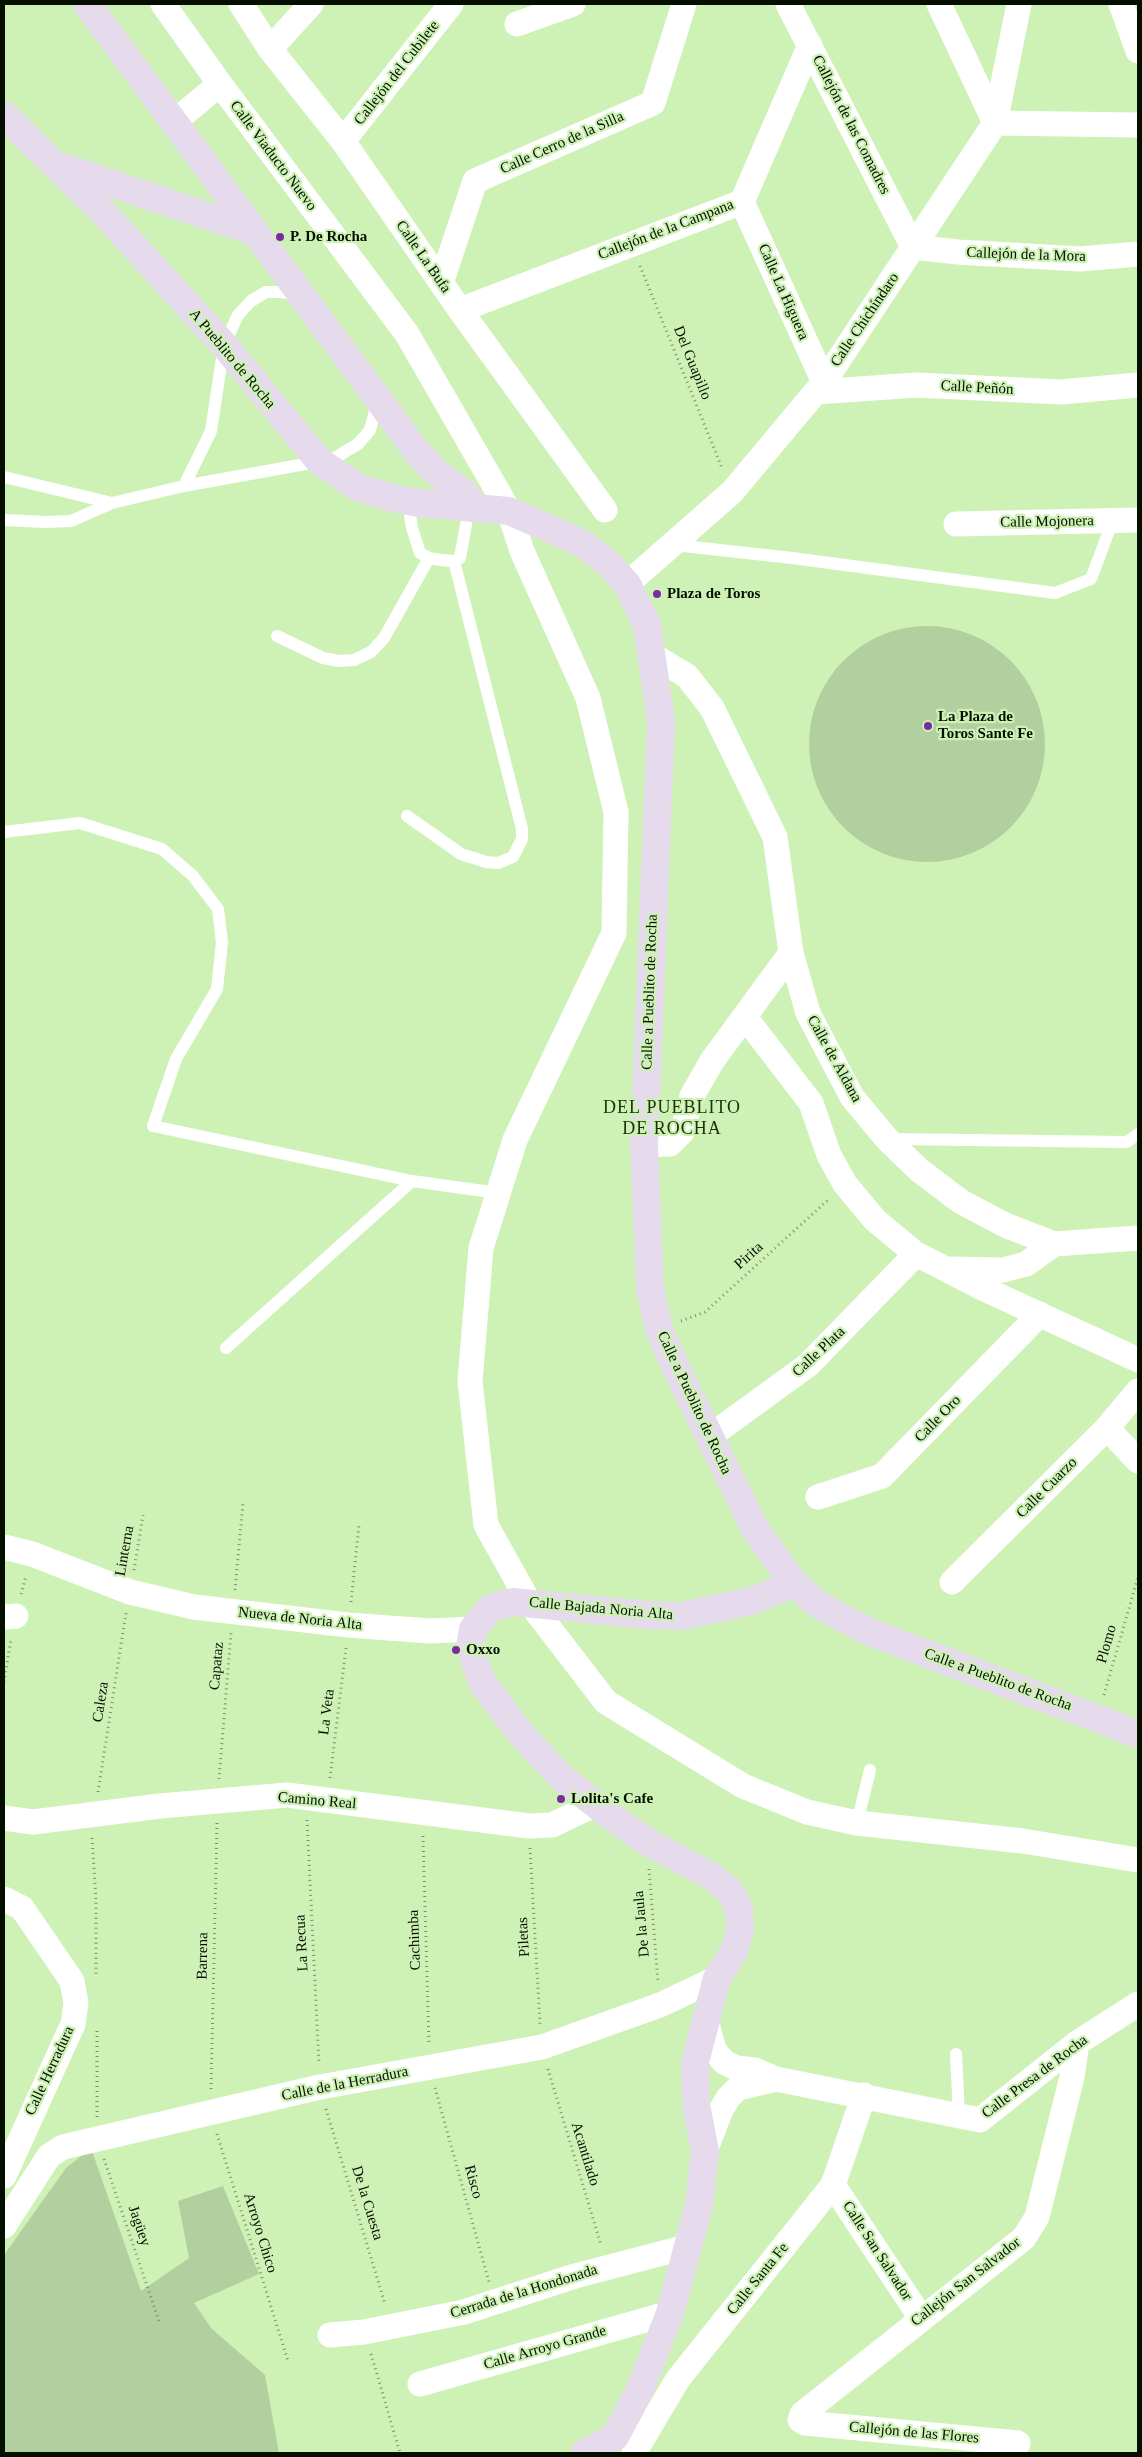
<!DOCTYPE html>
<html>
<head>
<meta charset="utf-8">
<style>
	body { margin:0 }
	#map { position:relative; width:1142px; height:2457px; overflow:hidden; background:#cef2b6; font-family:"Times New Roman",serif }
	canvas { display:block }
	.frame { position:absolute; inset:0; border:5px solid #040f00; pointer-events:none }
</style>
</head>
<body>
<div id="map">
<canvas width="1142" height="2457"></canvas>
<div class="frame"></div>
</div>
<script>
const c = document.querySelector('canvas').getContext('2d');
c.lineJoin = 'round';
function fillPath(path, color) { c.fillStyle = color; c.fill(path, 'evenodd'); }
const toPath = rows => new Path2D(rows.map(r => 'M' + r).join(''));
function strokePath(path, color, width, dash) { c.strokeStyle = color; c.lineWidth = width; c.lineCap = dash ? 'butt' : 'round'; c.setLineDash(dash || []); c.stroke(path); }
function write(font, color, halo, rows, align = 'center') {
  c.font = font + ' "Times New Roman",serif'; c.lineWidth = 4.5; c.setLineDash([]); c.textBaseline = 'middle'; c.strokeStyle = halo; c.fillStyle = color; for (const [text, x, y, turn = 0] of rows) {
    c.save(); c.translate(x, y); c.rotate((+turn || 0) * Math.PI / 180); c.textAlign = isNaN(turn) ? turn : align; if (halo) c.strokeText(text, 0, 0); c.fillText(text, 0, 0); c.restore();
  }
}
fillPath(toPath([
	'809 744a118 118 0 1 1 236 0a118 118 0 1 1-236 0Z',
	[91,2148,141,2291,189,2258,178,2201,223,2186,259,2274,194,2303,212,2329,265,2375,279,2453,4,2453,4,2255,66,2168]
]), '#b2d09f');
strokePath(toPath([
	[640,266,722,468],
	[681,1321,705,1312,828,1200],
	[134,1570,143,1515],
	[235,1590,243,1503],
	[21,1594,26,1576],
	[351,1602,359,1525],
	[4,1682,11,1639],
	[1104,1695,1138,1577],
	[330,1778,346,1648],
	[219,1779,231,1633],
	[98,1792,126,1613],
	[307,1820,319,2064],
	[423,1836,429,2045],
	[92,1838,96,1900,96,1977],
	[530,1848,540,2024],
	[649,1869,658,1982],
	[97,2031,97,2117],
	[548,2069,601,2245],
	[435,2088,489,2282],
	[211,2089,217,1823],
	[326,2109,385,2304],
	[217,2134,288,2361],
	[104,2159,159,2321],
	[371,2354,400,2453]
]), '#789269', 3, [1, 4]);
strokePath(toPath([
	[4,477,112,503],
	[184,486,211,431,224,345,238,315,251,301,266,292,282,292,298,296],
	[408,501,412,528,420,553,429,558,441,560,454,561,460,558,469,508],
	[4,520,45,522,71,521,112,503,184,486,333,459,358,444,370,430,375,411,372,401],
	[674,545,792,558,1055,593,1091,579,1113,520],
	[277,636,323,658,339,661,354,660,371,652,384,638,429,558],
	[407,816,461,854,486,862,498,863,513,857,522,839,522,829,454,561],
	[4,832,80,823,162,849,193,876,218,909,222,942,217,989,176,1059,153,1126,412,1181,498,1193],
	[889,1139,1127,1142,1138,1134],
	[226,1348,412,1181],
	[857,1823,870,1770],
	[956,2054,959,2116]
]), '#fff', 12);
strokePath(toPath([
	[163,4,220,84,407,334,509,511,522,551,588,698,616,812,614,933,515,1140,481,1248,470,1381,486,1525,529,1602,606,1702,743,1786,807,1812,857,1823,1023,1841,1138,1860],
	[241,4,270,49,343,141,460,310,605,510],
	[788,4,913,247,958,252,1080,259,1138,254],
	[939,4,995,123,1138,125],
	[1121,4,1138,51],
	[517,24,573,4],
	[270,49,311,4],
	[174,122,220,84],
	[343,141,451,4],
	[742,202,824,382],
	[441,283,475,181,653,103,684,4],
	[460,310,742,202,810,45],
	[816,392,917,385,1061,392,1138,385],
	[956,524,1138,520],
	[627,584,732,492,824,382,995,123,1019,4],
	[791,953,808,1013,852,1097,887,1139,919,1170,960,1201,1005,1225,1054,1244,1138,1238],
	[745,1017,811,1103,829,1155,845,1184,875,1220,916,1254,934,1263,980,1287,1138,1360],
	[644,1145,670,1144,682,1132,692,1096,712,1061,791,953,775,837,712,708,687,676,652,655],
	[951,1269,1003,1270,1026,1264,1054,1244],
	[1107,1428,1138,1461],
	[709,1437,808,1365,916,1254],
	[818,1497,882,1476,1040,1314],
	[4,1547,32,1554,130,1592,194,1607,348,1625,430,1631,473,1629],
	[952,1582,1107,1428,1138,1391],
	[4,1617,16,1616],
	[4,1818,33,1822,160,1806,287,1795,529,1826,552,1825,596,1804],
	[4,1899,22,1908,72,1981,76,2003,73,2024,4,2176],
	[706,2020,714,2050,724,2062,736,2068,755,2070,776,2079,980,2120,1077,2043,1138,2004],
	[705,2151,720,2112,728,2098,738,2088,776,2079],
	[833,2185,921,2318],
	[4,2226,49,2156,63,2147,320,2087,542,2047,660,2005,717,1978],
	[330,2335,364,2332,464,2312,575,2276,686,2247],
	[420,2384,670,2313],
	[634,2453,678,2379,833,2185,864,2095],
	[1014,2453,1018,2443,805,2423,800,2420,802,2414,1024,2238,1037,2217,1072,2077,1077,2043]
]), '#fff', 25);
strokePath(toPath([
	[87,4,417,452,437,473,464,493,476,509],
	[4,115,102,211,224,345,319,461,359,488,393,498,418,503,509,511,582,543,609,564,627,584,647,625,661,721,644,1145,650,1288,659,1329,675,1366,756,1531,794,1583,816,1603,867,1631,1138,1734],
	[60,166,255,232],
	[585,2453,615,2437,639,2392,670,2313,699,2205,705,2151,696,2105,695,2062,717,1978,735,1950,740,1928,739,1909,729,1890,713,1877,646,1841,613,1818,561,1777,521,1734,482,1682,470,1647,473,1629,490,1608,513,1602,647,1615,682,1616,755,1600,794,1583]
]), '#e6dbec', 28);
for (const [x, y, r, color] of [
	[280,237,5,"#7a2c9d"],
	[657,594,5,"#7a2c9d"],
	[928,726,5,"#7a2c9d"],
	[456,1650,5,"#7a2c9d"],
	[561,1799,5,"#7a2c9d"]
]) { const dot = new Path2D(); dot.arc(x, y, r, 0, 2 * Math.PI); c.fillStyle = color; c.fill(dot); strokePath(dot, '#cef2b6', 2); }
write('15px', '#040f00', '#cef2b6', [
	["Callejón del Cubilete",397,73,-52],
	["Callejón de las Comadres",851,125,63],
	["Calle Cerro de la Silla",562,143,-24],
	["Calle Viaducto Nuevo",273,156,53],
	["Callejón de la Campana",666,230,-21],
	["Callejón de la Mora",1026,255,2],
	["Calle La Bufa",423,257,55],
	["Calle La Higuera",783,292,66],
	["Calle Chichíndaro",865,320,-56],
	["A Pueblito de Rocha",232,359,50],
	["Del Guapillo",692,363,68],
	["Calle Peñón",977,388,3],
	["Calle Mojonera",1047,522,-1],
	["Calle a Pueblito de Rocha",650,992,-88],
	["Calle de Aldana",834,1059,61],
	["Pirita",749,1256,-42],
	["Calle Plata",819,1352,-43],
	["Calle a Pueblito de Rocha",694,1403,65],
	["Calle Oro",938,1419,-46],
	["Calle Cuarzo",1047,1488,-45],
	["Linterna",125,1551,-80],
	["Calle Bajada Noria Alta",601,1609,5],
	["Nueva de Noria Alta",300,1619,6],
	["Plomo",1107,1644,-74],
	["Capataz",217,1666,-85],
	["Calle a Pueblito de Rocha",998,1680,20],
	["Caleza",101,1702,-81],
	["La Veta",327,1712,-83],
	["Camino Real",317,1801,5],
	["De la Jaula",642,1924,-95],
	["Piletas",524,1937,-93],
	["Cachimba",415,1940,-92],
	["La Recua",302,1943,-93],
	["Barrena",203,1956,-89],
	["Calle Herradura",50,2071,-65],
	["Calle Presa de Rocha",1035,2077,-37],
	["Calle de la Herradura",345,2084,-11],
	["Acantilado",585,2154,73],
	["Risco",473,2182,75],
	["De la Cuesta",367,2203,73],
	["Jagüey",139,2226,71],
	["Arroyo Chico",260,2233,73],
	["Calle San Salvador",877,2251,57],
	["Calle Santa Fe",758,2279,-51],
	["Callejón San Salvador",966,2282,-38],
	["Cerrada de la Hondonada",524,2292,-17],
	["Calle Arroyo Grande",545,2348,-16],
	["Callejón de las Flores",914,2433,5]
]);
write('bold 15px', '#040f00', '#cef2b6', [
	["P. De Rocha",290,237],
	["Plaza de Toros",667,594],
	["La Plaza de",938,717],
	["Toros Sante Fe",938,734],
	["Oxxo",466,1650],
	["Lolita's Cafe",571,1799]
], 'left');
c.letterSpacing = '1px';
write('18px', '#1b3108', '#cef2b6', [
	["DEL PUEBLITO",672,1108],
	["DE ROCHA",672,1129]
]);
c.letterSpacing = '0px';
</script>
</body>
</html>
